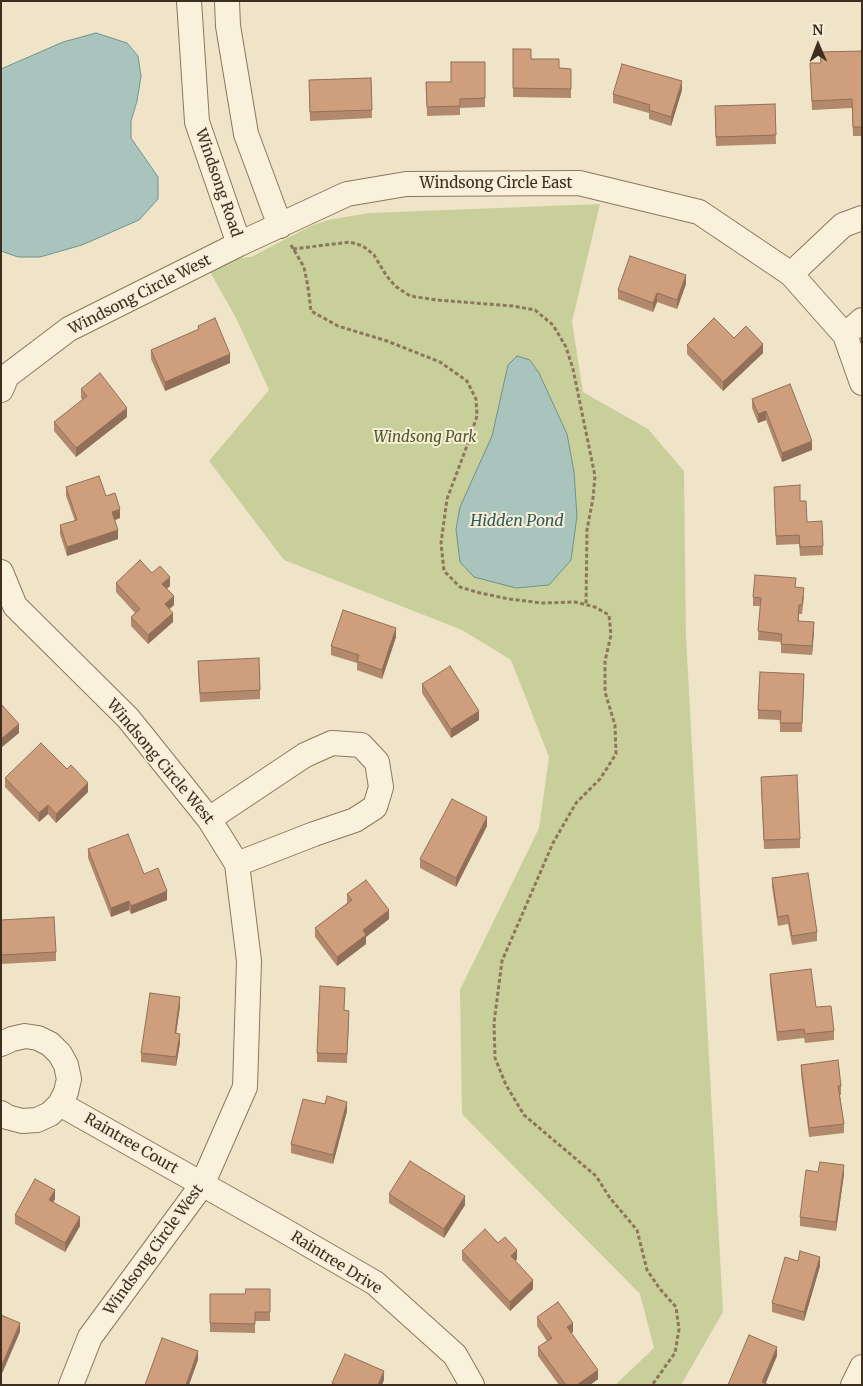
<!DOCTYPE html>
<html>
<head>
<meta charset="utf-8">
<style>
	body { margin:0 }
	#map { position:relative; width:863px; height:1386px; overflow:hidden; background:#f0e4c8; font-family:Merriweather,serif }
	canvas { display:block }
	.frame { position:absolute; inset:0; border:2px solid #3d2e20; pointer-events:none }
	.north { position:absolute; left:793px; top:20px; width:50px; height:50px; -webkit-text-stroke:4px #f7eed8; paint-order:stroke; rotate:359deg; font-size:14px; font-weight:700; line-height:20px; text-align:center; color:#3d2e20 }
	.north::after { content:''; display:block; margin:auto; width:18px; height:22px; background:#3d2e20; clip-path:polygon(50% 0,100% 100%,50% 72%,0 100%) }
</style>
</head>
<body>
<div id="map">
<canvas width="863" height="1386"></canvas>
<div class="frame"></div>
<div class="north">N</div>
</div>
<script>
const c = document.querySelector('canvas').getContext('2d');
c.lineJoin = 'round';
function fillPath(path, color) { c.fillStyle = color; c.fill(path, 'evenodd'); }
const toPath = rows => new Path2D(rows.map(r => 'M' + r).join(''));
function strokePath(path, color, width, dash) { c.strokeStyle = color; c.lineWidth = width; c.lineCap = dash ? 'butt' : 'round'; c.setLineDash(dash || []); c.stroke(path); }
function write(font, color, halo, rows, align = 'center') {
  c.font = font + ' Merriweather,serif'; c.lineWidth = 4; c.setLineDash([]); c.textBaseline = 'middle'; c.strokeStyle = halo; c.fillStyle = color; for (const [text, x, y, turn = 0] of rows) {
    c.save(); c.translate(x, y); c.rotate((+turn || 0) * Math.PI / 180); c.textAlign = isNaN(turn) ? turn : align; if (halo) c.strokeText(text, 0, 0); c.fillText(text, 0, 0); c.restore();
  }
}
fillPath(toPath([
	[600,204,572,322,583,392,648,429,684,471,686,637,723,1312,681,1385,615,1385,654,1348,640,1294,462,1114,460,990,539,828,549,757,511,660,462,630,284,560,209,461,269,390,237,320,204,261,251,257,311,226,328,220,369,213]
]), '#c9cf9b');
const water = toPath([
	[96,33,127,43,138,56,141,76,137,101,131,121,131,138,158,177,158,199,139,220,82,245,40,257,18,257,1,251,1,69,63,42,96,33],
	[517,356,530,360,539,373,567,434,574,472,577,516,571,560,549,585,516,588,474,577,460,562,456,529,460,507,492,436,508,365,517,356]
]);
fillPath(water, '#a9c4bc');
strokePath(water, '#6f938a', 1);
const street = toPath([
	[189,1,197,122,239,244],
	[227,1,228,26,246,134,280,226],
	[791,274,843,225,862,218],
	[845,335,862,320],
	[1,390,7,376,69,329,239,244,347,194,406,184,579,183,699,212,791,274,845,335,862,383],
	[1,572,15,606,128,718,209,819,237,864,249,961,245,1087,202,1185,90,1337,71,1385],
	[209,819,305,755,332,743,361,745,377,762,381,787,375,807,355,820,314,834,237,864],
	[1,1044,12,1039,25,1036,38,1038,50,1044,60,1054,66,1065,69,1079,66,1092,60,1104,50,1114,37,1120,22,1121,7,1117,1,1113],
	[60,1104,280,1228,375,1283,455,1355,472,1385],
	[853,1385,862,1367]
]);
strokePath(street, '#8d765c', 26);
strokePath(toPath([
	[291,245,304,267,308,287,311,311,338,326,387,341,440,362,467,381,476,399,477,416,468,443,447,499,441,543,444,571,460,587,480,593,509,599,542,603,575,602,595,607,609,615,611,635,605,661,605,692,615,725,616,754,600,779,576,803,553,843,502,961,494,1023,495,1058,506,1085,524,1115,596,1176,610,1198,637,1230,647,1270,660,1289,676,1307,679,1329,675,1353,652,1385],
	[293,249,350,242,363,246,374,255,386,275,395,286,410,296,437,300,513,306,535,310,553,325,566,347,573,369,595,476,593,498,587,530,586,605]
]), '#8d765c', 3, [4, 2.5]);
strokePath(street, '#faf1dc', 24);
fillPath(toPath([
	[513,49,531,59,559,68,571,69,571,98,513,97],
	[862,51,862,136,853,136,852,108,812,110,810,72,820,63],
	[485,62,485,107,460,108,460,115,427,116,426,82,451,82],
	[371,78,372,118,310,121,309,80],
	[682,90,671,126,649,119,649,113,613,103,613,94],
	[775,104,776,144,716,146,715,106],
	[686,284,677,309,657,302,653,312,618,299,618,290],
	[198,326,230,363,165,391,151,359,151,350,198,330],
	[734,338,763,353,723,391,687,354,687,345],
	[81,389,127,417,76,457,54,431,54,422,83,400,81,398],
	[752,399,812,450,782,462,766,420,758,423,752,408],
	[66,487,106,496,120,518,115,520,118,539,67,556,60,534,60,525,75,521,66,496],
	[774,487,800,501,807,522,823,546,823,555,800,556,799,544,776,545],
	[152,573,170,586,167,588,174,605,169,609,173,622,148,644,131,626,131,617,135,613,116,592,116,583],
	[796,588,804,597,802,614,799,614,799,621,814,631,812,655,781,653,781,642,758,640,760,606,753,606,753,597],
	[396,637,382,679,357,670,357,663,331,655,331,646],
	[198,670,260,690,260,699,200,702],
	[804,683,802,732,780,732,780,720,758,719,758,710],
	[422,684,479,720,451,738,422,693],
	[5,778,88,792,56,823,48,814,39,822,5,787],
	[761,786,800,839,800,848,764,849],
	[487,826,456,887,420,868,420,859],
	[88,849,144,874,167,900,131,914,129,910,111,917,88,858],
	[772,878,817,932,817,941,792,945,788,924,778,926,772,887],
	[347,894,389,919,366,937,366,944,337,966,315,937,315,928,347,903],
	[1,920,56,952,56,961,1,964],
	[770,974,816,1007,834,1031,834,1040,805,1043,804,1038,777,1041,770,983],
	[180,1006,176,1033,180,1043,176,1066,141,1062,141,1053],
	[345,1010,349,1020,347,1063,317,1062,317,1053],
	[801,1065,841,1086,841,1095,840,1095,844,1124,844,1133,809,1137,801,1074],
	[347,1111,333,1164,291,1153,291,1144],
	[818,1172,844,1174,836,1231,800,1226,800,1217],
	[389,1194,465,1205,444,1238,389,1203],
	[55,1199,53,1203,80,1226,65,1252,15,1224,15,1215],
	[498,1243,517,1259,515,1261,533,1289,510,1311,462,1260,462,1251],
	[798,1261,820,1266,804,1321,772,1312,772,1303],
	[270,1289,270,1321,255,1321,255,1333,210,1332,210,1294,245,1294],
	[537,1317,573,1332,571,1333,598,1379,590,1385,559,1385,538,1356,538,1347,547,1341,537,1326]
]), '#b2896c');
fillPath(toPath([
	[682,81,682,90,671,126,671,117],
	[686,275,686,284,677,309,677,300],
	[657,293,657,302,653,312,653,303],
	[763,344,763,353,723,391,723,382],
	[230,354,230,363,165,391,165,382],
	[127,408,127,417,76,457,76,448],
	[766,411,766,420,758,423,758,414],
	[812,441,812,450,782,462,782,453],
	[120,509,120,518,112,521,112,512],
	[118,530,118,539,67,556,67,547],
	[170,577,170,586,162,593,162,584],
	[174,596,174,605,165,613,165,604],
	[173,613,173,622,148,644,148,635],
	[814,622,814,631,812,655,812,646],
	[396,628,396,637,382,679,382,670],
	[479,711,479,720,451,738,451,729],
	[19,724,19,733,1,748,1,739],
	[88,783,88,792,56,823,56,814],
	[48,805,48,814,39,822,39,813],
	[487,817,487,826,456,887,456,878],
	[167,891,167,900,131,914,131,906],
	[129,901,129,910,111,917,111,908],
	[389,910,389,919,366,937,366,944,337,966,337,957,363,930],
	[180,997,180,1006,175,1042,175,1033],
	[180,1034,180,1043,176,1066,176,1057],
	[347,1102,347,1111,333,1164,333,1155],
	[844,1165,844,1174,836,1231,836,1222],
	[55,1190,55,1199,49,1209,49,1200],
	[465,1196,465,1205,444,1238,444,1229],
	[80,1217,80,1226,65,1252,65,1243],
	[517,1250,517,1259,511,1265,511,1256],
	[820,1257,820,1266,804,1321,804,1312],
	[533,1280,533,1289,510,1311,510,1302],
	[20,1323,20,1332,1,1376,1,1367],
	[573,1323,573,1332,567,1336,567,1327],
	[777,1347,777,1356,765,1385,762,1382],
	[198,1351,198,1360,189,1385,186,1385],
	[598,1370,598,1379,590,1385,577,1385],
	[384,1371,384,1380,382,1385,378,1385]
]), '#916f58');
const building = toPath([
	[513,49,531,49,531,59,559,59,559,68,571,69,571,89,513,88,513,49],
	[862,51,862,127,853,127,852,99,812,101,810,63,821,63,820,52,862,51],
	[451,62,485,62,485,98,460,99,460,106,427,107,426,82,451,82,451,62],
	[622,64,682,81,671,117,649,110,650,105,613,94,622,64],
	[371,78,372,110,310,112,309,80,371,78],
	[775,104,776,135,716,137,715,106,775,104],
	[630,256,686,275,677,300,657,293,653,303,618,290,630,256],
	[215,318,230,354,165,382,151,350,199,329,198,326,215,318],
	[714,318,734,338,746,326,763,344,723,382,687,345,714,318],
	[100,373,127,408,76,448,54,422,87,396,81,389,100,373],
	[790,384,812,441,782,453,766,411,758,414,752,399,790,384],
	[99,476,106,496,115,493,120,509,112,512,118,530,67,547,60,525,77,520,66,487,99,476],
	[800,485,800,501,806,501,807,522,822,521,823,546,800,547,799,535,776,536,774,487,800,485],
	[140,560,152,573,160,566,170,577,162,584,174,596,165,604,173,613,148,635,131,617,140,609,116,583,140,560],
	[755,575,796,578,795,587,804,588,802,605,799,605,798,621,814,622,812,646,781,644,782,634,758,631,761,598,753,597,755,575],
	[343,610,396,628,382,670,357,661,359,655,331,646,343,610],
	[259,658,260,690,200,693,198,661,259,658],
	[450,666,479,711,451,729,422,684,450,666],
	[760,672,804,674,802,723,780,723,781,711,758,710,760,672],
	[1,704,19,724,1,739,1,704],
	[41,743,67,769,71,765,88,783,56,814,48,805,39,813,5,778,41,743],
	[797,775,800,839,764,840,761,777,797,775],
	[452,799,487,817,456,878,420,859,452,799],
	[128,834,144,874,158,868,167,891,131,906,129,901,111,908,88,849,128,834],
	[808,873,817,932,792,936,788,915,778,917,772,878,808,873],
	[366,880,389,910,363,930,366,935,337,957,315,928,352,900,347,894,366,880],
	[54,917,56,952,1,955,1,920,54,917],
	[811,969,816,1007,831,1006,834,1031,805,1034,804,1029,777,1032,770,974,811,969],
	[320,986,345,988,344,1010,349,1011,347,1054,317,1053,320,986],
	[150,993,180,997,175,1033,180,1034,176,1057,141,1053,150,993],
	[838,1060,841,1086,838,1086,844,1124,809,1128,801,1065,838,1060],
	[327,1096,347,1102,333,1155,291,1144,303,1099,325,1104,327,1096],
	[410,1161,465,1196,444,1229,389,1194,410,1161],
	[820,1162,844,1165,836,1222,800,1217,806,1170,818,1172,820,1162],
	[35,1179,55,1190,49,1200,80,1217,65,1243,15,1215,35,1179],
	[485,1229,498,1243,505,1237,517,1250,511,1256,533,1280,510,1302,462,1251,485,1229],
	[800,1251,820,1257,804,1312,772,1303,785,1257,798,1261,800,1251],
	[246,1289,270,1289,270,1312,255,1312,255,1324,210,1323,210,1294,245,1294,246,1289],
	[558,1302,573,1323,567,1327,598,1370,577,1385,566,1385,538,1347,552,1338,537,1317,558,1302],
	[1,1315,20,1323,1,1367,1,1315],
	[749,1335,777,1347,762,1382,769,1385,728,1385,749,1335],
	[162,1338,198,1351,186,1385,145,1385,162,1338],
	[345,1354,384,1371,378,1385,336,1385,332,1383,345,1354]
]);
fillPath(building, '#cf9f7d');
strokePath(building, '#916f58', 1);
write('15px', '#3d2e20', '#f7eed8', [
	["Windsong Road",218,183,71],
	["Windsong Circle East",496,184],
	["Windsong Circle West",140,295,-27],
	["Windsong Circle West",160,762,50],
	["Raintree Court",131,1144,30],
	["Windsong Circle West",154,1250,-54],
	["Raintree Drive",336,1263,32]
]);
write('italic 15px', '#4d5a26', '#f7eed8', [
	["Windsong Park",425,438]
]);
write('italic 16px', '#2f5d5a', '#f7eed8', [
	["Hidden Pond",517,521]
]);
</script>
</body>
</html>
